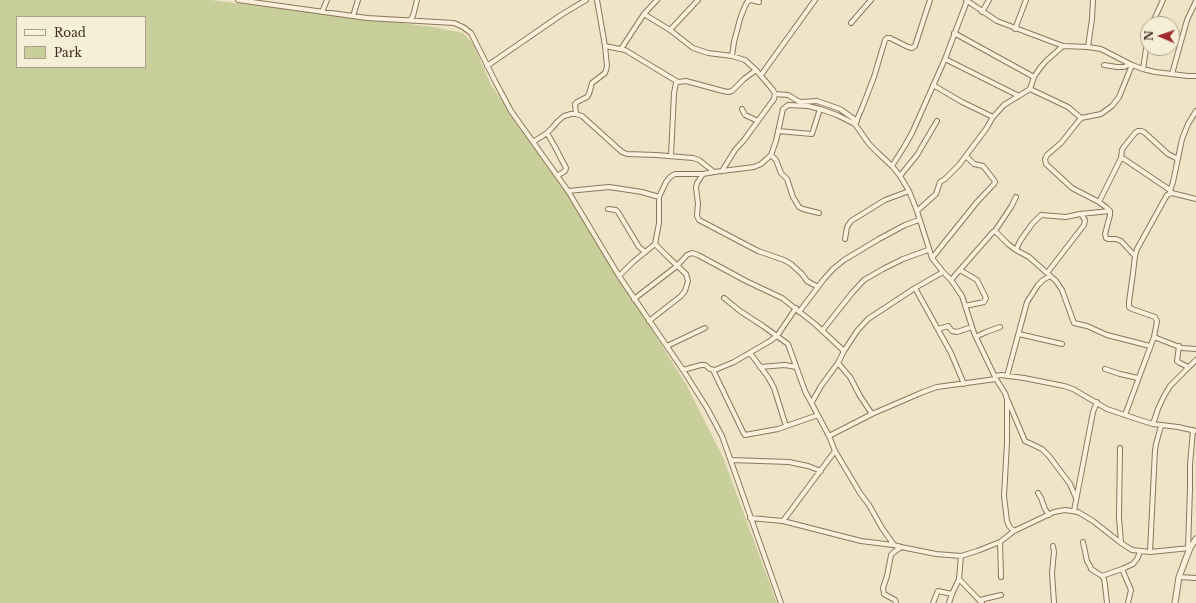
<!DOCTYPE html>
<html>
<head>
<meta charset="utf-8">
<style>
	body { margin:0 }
	#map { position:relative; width:1196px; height:603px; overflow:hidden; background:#f0e4c8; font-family:"Libre Baskerville",serif }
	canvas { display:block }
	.legend { position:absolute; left:16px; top:16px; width:130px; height:52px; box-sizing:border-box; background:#f7eed8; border:1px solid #ada18e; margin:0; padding:5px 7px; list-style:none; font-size:12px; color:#3d2e20 }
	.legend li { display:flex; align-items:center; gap:8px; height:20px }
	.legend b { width:20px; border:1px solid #ada18e }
	.north { position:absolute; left:1140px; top:16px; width:40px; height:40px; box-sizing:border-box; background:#f7eed8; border:1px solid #ada18e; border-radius:50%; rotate:272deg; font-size:11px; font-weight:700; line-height:16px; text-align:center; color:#3d2e20 }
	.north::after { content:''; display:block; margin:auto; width:14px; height:18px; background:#9e2a2b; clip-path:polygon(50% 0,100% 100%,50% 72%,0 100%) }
</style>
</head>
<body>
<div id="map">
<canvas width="1196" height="603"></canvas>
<ul class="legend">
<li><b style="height:5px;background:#faf1dc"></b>Road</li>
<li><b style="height:11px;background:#c9cf9b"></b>Park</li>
</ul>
<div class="north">N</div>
</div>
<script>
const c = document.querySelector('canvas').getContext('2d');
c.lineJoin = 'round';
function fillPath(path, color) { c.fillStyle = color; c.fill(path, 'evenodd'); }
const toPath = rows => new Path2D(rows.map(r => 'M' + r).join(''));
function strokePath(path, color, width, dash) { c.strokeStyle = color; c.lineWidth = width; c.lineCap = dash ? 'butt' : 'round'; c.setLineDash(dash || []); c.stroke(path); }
fillPath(toPath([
	[0,0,211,0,434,27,463,33,473,43,491,85,563,188,686,384,723,457,777,603,0,603],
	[17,17,145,17,145,67,17,67]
]), '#c9cf9b');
const minor = toPath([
	[238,0,367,18,454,23,463,27,471,33,495,81,511,111,568,191,619,276,683,370,707,408,722,436,781,603],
	[597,0,605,46,625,50,678,82],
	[966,0,997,21,1063,46,1088,47,1101,49,1132,65,1143,69,1155,72,1188,76,1196,76],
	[322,12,327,0],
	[982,12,989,0],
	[644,14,670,30,693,48,708,53,732,56,745,60,756,70,773,90,775,94,774,99,744,140,735,150,722,171],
	[353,16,358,0],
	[410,20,413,16,417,0],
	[851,23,871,0],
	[1152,24,1163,0],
	[1015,29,1026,0],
	[670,30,698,0],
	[954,33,1034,77],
	[1088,47,1092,19,1093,0],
	[621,49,644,14,657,0],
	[732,56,734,42,740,19,745,6,748,1,751,0,759,2],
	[945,59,1019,96],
	[1104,65,1117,67,1124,67,1130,64],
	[1132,65,1119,97,1112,106,1101,114,1081,118,1061,143,1047,155,1045,159,1046,164,1072,188,1099,202,1107,208,1110,211,1110,215,1105,234,1106,238,1108,239,1116,239,1121,241,1135,256],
	[487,66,561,15,586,0],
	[1143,69,1148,36],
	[1172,74,1187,20,1196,1],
	[761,75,815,0],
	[933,85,962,102,993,117],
	[1030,89,1068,107,1081,118],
	[775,94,788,95,798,101,801,102,817,101,840,109,857,121],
	[742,109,745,115,758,121],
	[576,114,575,104,577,102,587,97,589,94,592,83,605,73,606,70,607,66,605,46],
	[855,124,862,108,874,77,885,40,887,38,890,38,908,47,912,48,915,46,930,0],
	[778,131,812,134,820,109],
	[547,133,554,145,566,168,565,171,557,176],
	[533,142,547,133,552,128,558,121,564,116,571,114,576,114,582,116,622,152,627,154,656,155,693,158,699,160,714,172],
	[771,155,776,160,781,173,787,179,793,197,799,207,803,209,819,213],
	[671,156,674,93,676,83,678,82,686,81,723,91,728,92,732,91,744,79,756,70],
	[1121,158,1122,150,1123,148,1135,133,1138,131,1141,131,1144,132,1168,154,1178,159],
	[892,166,904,147,912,133,945,59,967,1],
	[703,174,697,183,696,188,698,204,697,216,699,220,758,251,784,260,791,264,802,274,807,281,818,287],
	[900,176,917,155,937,121],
	[568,191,609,187,642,192,659,197],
	[1170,191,1173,182,1182,139,1188,124,1196,111],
	[1099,202,1121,158,1124,159,1170,190],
	[608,209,616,210,618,212,639,247,645,252],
	[917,211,936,194,940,182,945,179,959,165,986,129,993,117,1004,105,1030,89,1034,77,1040,68,1046,61,1063,46],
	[995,231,1011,207,1016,197],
	[845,239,847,227,851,221,885,200,909,191],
	[1016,250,1020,241,1032,224,1041,215,1066,217,1080,214,1110,211],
	[932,258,977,202,994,184,995,182,994,180,983,166,974,164,966,156],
	[960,270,977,280,986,298,984,302,965,306],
	[1047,273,1084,225,1085,220,1081,214],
	[619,276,633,262,655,244,659,223,659,197,666,182,670,177,675,174,703,174,714,172,754,167,761,164,771,155,776,141,783,109,788,105,808,106,820,109,837,115,855,124,869,144,878,153,892,166,900,176,909,191,917,211,932,258,943,272,951,280,962,296,974,333,996,379,1005,393,1007,399,1007,443,1004,496,1007,521,1009,526,1014,531],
	[951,280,993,232,995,231,1008,244,1016,250,1029,257,1056,281,1062,290,1074,323,1087,326,1107,335,1150,346],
	[915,288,951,353,964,384],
	[724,298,740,311,763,326,788,344,805,391,829,436,835,451,860,493,869,505,882,528,894,545,901,547,936,554,961,556,977,551,1000,542,1014,531,1054,512,1065,510,1078,512,1093,521,1121,543,1132,550,1150,552,1190,548],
	[634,299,677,266,687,255,692,253,698,255,746,281,782,298,815,324,844,351],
	[799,312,824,279,833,269,844,260,879,239,905,225,919,220],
	[649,321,681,296,685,291,688,281,686,274,667,256,655,244],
	[938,329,948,326,952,331,957,332,972,327],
	[822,331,852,293,864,280,883,269,903,259,928,250],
	[1019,334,1062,344],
	[976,337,986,332,1000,327],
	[1154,337,1182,348,1196,349],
	[667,346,705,328],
	[1179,346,1177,361,1180,363,1188,367],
	[750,353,768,377,774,388,786,426],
	[838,363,850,377,860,396,872,414],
	[760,367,785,365,796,367],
	[1105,369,1120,374,1138,378],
	[683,370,701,365,705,365,710,369,715,370,734,362,770,341,777,336,796,308],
	[713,370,743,432,745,435,778,429,818,415],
	[995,376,1001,375,1024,378,1064,386,1073,389,1107,409,1140,420,1153,424,1178,427,1196,431],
	[1007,376,1027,302,1038,285,1043,280,1050,276],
	[1008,401,1025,441,1042,449,1049,456,1070,484,1076,498],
	[812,402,821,386,838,363,844,351,857,331,868,319,915,288,943,272],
	[1125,415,1154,337,1157,321,1155,317,1132,309,1129,307,1129,302,1133,273,1135,256,1137,249,1167,195,1169,194,1172,193,1196,199],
	[1153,424,1158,409,1164,396,1170,386,1196,360],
	[829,436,872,414,923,392,937,387,996,379],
	[1120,448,1119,518,1121,542],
	[731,460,789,462,808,466,821,471],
	[1038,493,1041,498,1045,509,1049,515],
	[1074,511,1093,412,1097,402],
	[750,518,783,521,861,541,893,545],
	[783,521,835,451],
	[1000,542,1001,577],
	[1083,542,1087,561,1090,566,1091,569,1102,576,1104,579,1105,585,1107,603],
	[1053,546,1054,552,1052,573,1054,603],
	[1188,548,1190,489,1190,465,1193,430],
	[1150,552,1155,450,1156,444,1161,426],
	[1122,569,1131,590,1128,603],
	[1102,576,1122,569,1133,564,1137,559,1140,552],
	[1179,577,1196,578],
	[959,579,982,603],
	[980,600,1001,595],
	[896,603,895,600,884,594,883,588,887,576,891,555,894,552,901,547],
	[933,603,937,593,938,591,952,594],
	[949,603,952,594,959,579,961,556]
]);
const tertiary = toPath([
	[1175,603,1179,577,1190,548,1196,539]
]);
strokePath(minor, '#8d765c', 6);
strokePath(tertiary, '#8d765c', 7);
strokePath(minor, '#faf1dc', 4);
strokePath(tertiary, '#faf1dc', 5);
</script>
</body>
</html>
